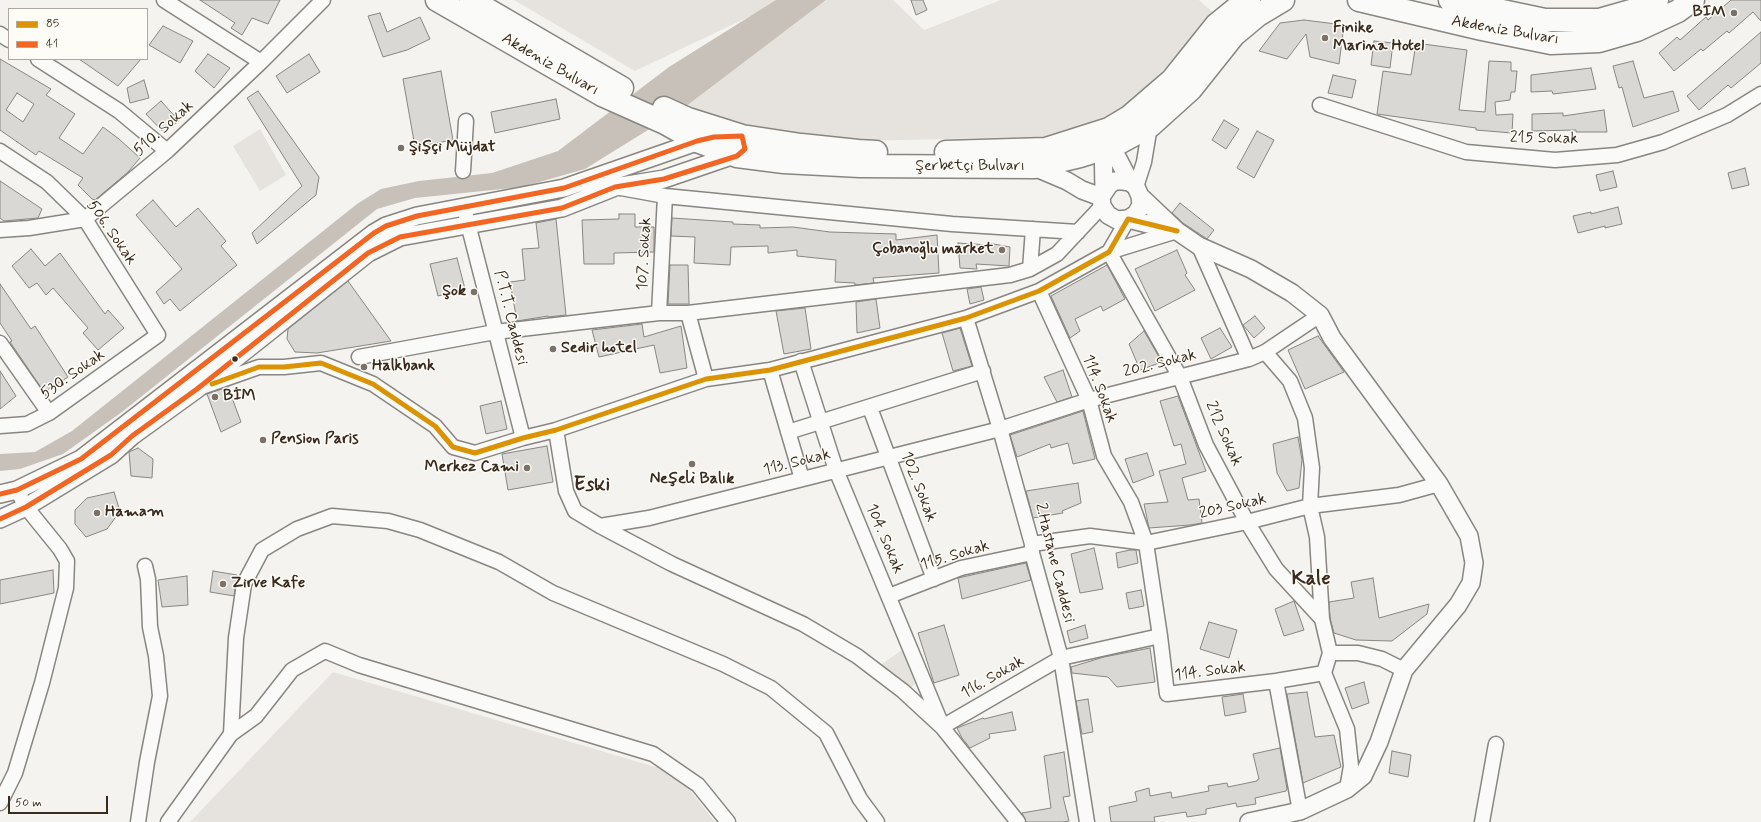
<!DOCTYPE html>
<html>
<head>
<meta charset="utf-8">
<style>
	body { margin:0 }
	#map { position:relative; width:1761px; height:822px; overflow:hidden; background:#f4f3ef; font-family:Mynerve,sans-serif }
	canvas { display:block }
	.legend { position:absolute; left:8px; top:8px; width:140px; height:52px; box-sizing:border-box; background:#fdfcf7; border:1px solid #afa8a0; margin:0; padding:5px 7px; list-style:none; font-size:12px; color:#3b2a1e }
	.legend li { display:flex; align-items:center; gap:8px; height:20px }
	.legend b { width:20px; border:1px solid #afa8a0 }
	.scale { position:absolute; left:8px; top:796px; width:100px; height:18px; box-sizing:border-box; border:2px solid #3b2a1e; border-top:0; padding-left:5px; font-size:12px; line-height:14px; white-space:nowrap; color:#3b2a1e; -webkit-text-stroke:3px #fdfcf7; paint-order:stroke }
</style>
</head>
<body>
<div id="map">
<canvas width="1761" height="822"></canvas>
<ul class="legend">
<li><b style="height:5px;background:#db9304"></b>85</li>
<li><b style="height:5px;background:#f26522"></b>41</li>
</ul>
<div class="scale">50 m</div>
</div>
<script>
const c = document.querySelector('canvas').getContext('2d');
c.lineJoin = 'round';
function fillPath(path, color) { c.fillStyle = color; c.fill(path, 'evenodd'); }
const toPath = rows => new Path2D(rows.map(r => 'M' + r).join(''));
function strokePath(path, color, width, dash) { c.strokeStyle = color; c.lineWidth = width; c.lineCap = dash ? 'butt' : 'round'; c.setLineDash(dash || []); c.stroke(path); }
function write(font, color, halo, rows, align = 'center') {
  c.font = font + ' Mynerve,sans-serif'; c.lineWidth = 3; c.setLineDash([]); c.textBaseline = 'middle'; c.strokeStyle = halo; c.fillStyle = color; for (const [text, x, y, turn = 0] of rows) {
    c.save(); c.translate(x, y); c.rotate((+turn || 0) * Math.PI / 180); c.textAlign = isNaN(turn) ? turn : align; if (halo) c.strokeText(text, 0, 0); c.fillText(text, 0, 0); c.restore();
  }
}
fillPath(toPath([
	[514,0,784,0,635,71],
	[826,0,893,0,924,30,1001,0,1199,0,1217,16,1130,103,1069,136,860,141,778,133,685,107],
	[260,129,286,175,260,191,233,146],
	[902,650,915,684,904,693,876,668],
	[333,672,676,773,715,822,190,822]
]), '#e6e3de');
fillPath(toPath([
	[776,0,826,0,685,107,585,169,522,187,415,198,377,209,122,412,63,454,20,469,0,471,0,454,35,452,72,431,357,204,381,189,419,181,492,173,558,151,669,67]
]), '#c7c1ba');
const building = toPath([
	[200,0,280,0,268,24,252,18,242,35,231,28,235,23,200,0],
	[911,0,923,0,927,10,916,15,911,0],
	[1731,0,1761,0,1761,21,1753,12,1729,33,1727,31,1703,51,1701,49,1674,71,1659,53,1677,37,1680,40,1706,17,1708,20,1731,0],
	[380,13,387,32,420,17,430,39,407,50,383,57,368,16,380,13],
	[1304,20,1344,25,1339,64,1310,57,1306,34,1287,59,1259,51,1280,23,1304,20],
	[163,26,193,41,180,63,149,45,163,26],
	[1761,32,1761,63,1731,88,1728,85,1699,110,1687,96,1761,32],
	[1374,41,1393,43,1390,68,1371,65,1374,41],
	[1416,43,1467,50,1459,110,1485,112,1489,61,1511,62,1511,71,1517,71,1515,92,1511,92,1510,100,1495,102,1496,115,1513,114,1512,133,1476,130,1476,128,1377,114,1383,71,1411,75,1416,43],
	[208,54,230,68,214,88,195,71,208,54],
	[309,54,320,72,287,93,276,76,309,54],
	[0,59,51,89,46,95,75,114,59,138,83,154,103,127,119,139,140,158,128,172,95,200,92,199,78,185,83,178,39,151,36,155,0,130,0,59],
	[17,93,34,104,23,122,6,110,17,93],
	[79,59,141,59,118,86,79,59],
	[1633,61,1644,98,1673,91,1679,111,1633,127,1622,87,1619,88,1613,66,1633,61],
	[1591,68,1596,89,1553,94,1552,91,1531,92,1531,75,1591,68],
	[441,71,453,140,415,147,403,79,441,71],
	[1333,75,1356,80,1352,98,1328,93,1333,75],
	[144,80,149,98,130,103,127,88,144,80],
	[258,91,319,177,316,195,257,244,252,233,302,186,247,98,258,91],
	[556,99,560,119,495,133,491,112,556,99],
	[161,101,179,121,163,132,146,114,161,101],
	[1604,110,1607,132,1576,132,1576,130,1532,131,1532,114,1563,113,1563,116,1604,110],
	[1224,120,1239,129,1226,149,1212,140,1224,120],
	[1257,131,1274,140,1254,178,1237,168,1257,131],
	[1745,168,1749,185,1732,189,1728,173,1745,168],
	[1613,171,1617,187,1600,191,1596,175,1613,171],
	[0,181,42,209,38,218,4,221,0,218,0,181],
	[153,200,176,227,198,208,226,241,221,246,237,265,180,311,170,299,164,304,156,292,182,269,136,215,153,200],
	[1180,203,1214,230,1207,239,1183,223,1172,213,1180,203],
	[1618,207,1622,224,1605,228,1605,226,1578,233,1573,216,1591,212,1591,214,1618,207],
	[619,214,635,214,635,227,654,227,654,252,614,253,614,264,584,264,582,220,619,219,619,214],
	[672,218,733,222,733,224,760,225,760,228,793,227,830,232,896,234,896,240,937,235,939,273,873,278,874,283,855,285,855,283,835,282,836,260,797,256,797,250,768,253,768,246,731,247,730,265,694,263,695,237,671,236,672,218],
	[556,219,566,315,548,317,548,316,517,321,510,282,525,280,522,249,539,248,536,223,556,219],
	[958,243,988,245,988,243,1010,247,1009,266,976,264,977,269,960,268,958,243],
	[31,249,45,266,60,253,105,314,108,310,124,328,98,350,83,333,88,328,53,288,46,295,37,283,29,288,12,266,31,249],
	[1177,250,1187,273,1185,275,1195,290,1155,311,1135,269,1177,250],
	[457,258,465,289,438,296,430,264,457,258],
	[670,265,688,265,689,304,668,304,670,265],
	[1107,265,1125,299,1103,311,1101,306,1075,319,1080,331,1070,338,1051,296,1107,265],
	[348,281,391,341,317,353,295,352,287,339,288,329,348,281],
	[0,284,31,329,35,326,68,377,44,392,10,342,12,341,0,323,0,284],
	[981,287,984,300,970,304,967,289,981,287],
	[876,299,880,328,857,333,856,302,876,299],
	[805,308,811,349,784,354,776,311,805,308],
	[1255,316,1265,328,1254,338,1243,325,1255,316],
	[642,324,644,337,681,326,687,368,660,373,654,345,599,357,592,330,642,324],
	[960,328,972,366,953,371,942,333,960,328],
	[1220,328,1232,347,1211,359,1201,338,1220,328],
	[1144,331,1162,362,1140,370,1129,344,1144,331],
	[1318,336,1344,372,1305,389,1288,350,1318,336],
	[1063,370,1072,397,1057,402,1044,377,1063,370],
	[0,371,16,396,0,409,0,371],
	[228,387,241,422,221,432,207,394,228,387],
	[1178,396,1206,471,1182,478,1188,500,1199,499,1202,523,1190,525,1149,528,1144,504,1168,502,1159,471,1186,464,1181,444,1174,446,1160,401,1178,396],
	[501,401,507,429,486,434,480,406,501,401],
	[1083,411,1095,459,1073,464,1068,443,1051,448,1050,444,1017,457,1010,435,1083,411],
	[1298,437,1302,460,1299,488,1287,491,1277,473,1273,444,1298,437],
	[547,446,553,482,508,490,502,454,547,446],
	[138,448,153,459,152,478,131,476,129,452,138,448],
	[1147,453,1154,475,1133,483,1125,459,1147,453],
	[1078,483,1081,503,1062,511,1063,513,1033,518,1026,491,1078,483],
	[114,492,120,511,107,529,86,537,75,524,75,510,87,498,114,492],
	[1094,548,1103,589,1080,593,1071,554,1094,548],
	[1130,550,1136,550,1138,563,1118,568,1116,553,1130,550],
	[1026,563,1031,580,962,599,958,578,1026,563],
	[53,570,54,593,0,604,0,580,53,570],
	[213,571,237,575,234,596,210,592,213,571],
	[187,576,188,605,162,607,158,580,187,576],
	[1373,578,1379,618,1429,604,1427,614,1392,641,1356,640,1334,633,1330,618,1329,602,1354,598,1351,582,1373,578],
	[1141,590,1144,606,1129,609,1126,593,1141,590],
	[1294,601,1304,630,1284,636,1275,609,1294,601],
	[1209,622,1237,630,1229,658,1200,649,1209,622],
	[944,625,959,675,934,683,918,633,944,625],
	[1085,625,1088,638,1070,643,1067,631,1085,625],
	[1150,648,1155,682,1117,687,1108,677,1072,673,1071,667,1104,657,1150,648],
	[1364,682,1369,703,1352,709,1345,688,1364,682],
	[1307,692,1315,737,1334,735,1341,767,1303,783,1287,694,1307,692],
	[1243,694,1246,712,1225,716,1222,697,1243,694],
	[1088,699,1093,732,1082,734,1076,701,1088,699],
	[1012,712,1016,730,989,734,990,738,970,748,962,738,957,728,983,718,984,719,1012,712],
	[1280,748,1287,789,1286,791,1255,798,1256,804,1237,807,1236,803,1206,809,1206,814,1187,817,1186,812,1154,817,1155,822,1111,822,1109,807,1137,801,1135,792,1149,788,1150,796,1171,792,1172,798,1209,791,1208,786,1227,783,1228,787,1257,781,1257,780,1259,779,1253,754,1280,748],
	[1392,751,1411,755,1408,777,1389,773,1392,751],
	[1064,752,1070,796,1063,797,1069,821,1063,822,1026,822,1022,813,1051,808,1044,756,1064,752]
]);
fillPath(building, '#d9d8d5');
strokePath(building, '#898681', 1);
const minor = toPath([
	[164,0,261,62],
	[0,34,9,40],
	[38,59,119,111,167,151],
	[1320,105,1466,152,1555,160,1617,155,1663,142,1727,115,1761,94],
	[0,151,47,182,85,219,158,335,49,413,27,424,0,426],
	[463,171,466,121],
	[1136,187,1144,162,1150,126],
	[621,188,665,196,952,224,1078,232],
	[466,216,523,438],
	[0,230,29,228,85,219,167,151,261,62,323,0],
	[1177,231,1109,252,1180,377,1206,445,1247,522,1276,569,1322,619],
	[1199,246,1249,359],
	[1030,269,1033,229],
	[1039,291,1089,400,1104,456,1131,502,1146,543,1160,636,1167,694,1276,681,1324,673,1330,653,1322,619,1317,537,1310,506,1312,468,1305,418,1290,381,1265,352],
	[659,313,665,196],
	[688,313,706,379],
	[966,318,1000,429,1032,544,1032,553,1061,658,1087,822],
	[0,343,49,413],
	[359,357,495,332,659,313,688,313,1010,275,1030,269,1057,254,1102,206],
	[801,361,836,470,941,723],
	[770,370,802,479],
	[205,386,259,367,284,367,321,363,373,384,435,426,453,447,475,453,523,438,556,430,706,379,770,370,966,318,1039,291,1109,252,1128,219],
	[870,408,934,579],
	[556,430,566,491,575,511,600,526,672,564,803,624,857,656,903,691,942,727,1018,822],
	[788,432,983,371],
	[600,526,649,518,1000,429,1089,400,1249,359,1265,352,1320,315],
	[1032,544,1090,536,1146,543,1247,522,1310,506,1399,495,1439,484],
	[889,596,961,568,1032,553],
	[1330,653,1358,653,1382,659,1404,670],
	[1324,673,1347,729,1351,766,1347,789],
	[1276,681,1300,811],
	[942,727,1061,658,1160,636],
	[231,734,256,716,292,670,325,651,359,665,653,754,698,785,728,822],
	[0,803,15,773,42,683,66,588,67,561,60,549,26,507,17,490],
	[138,822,147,762,160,696,156,656,150,627,148,579,145,566],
	[168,822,231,734,236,638,244,584,262,550,297,529,332,516,388,521,420,530,499,562,553,593,723,664,771,688,826,733,860,799,877,822],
	[1482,822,1496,744]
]);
const tertiary = toPath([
	[1106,136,1130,182],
	[1103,137,1104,191],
	[1034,167,1067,181,1082,190,1101,197],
	[1140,196,1141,205,1136,214,1128,219,1117,220,1108,215,1102,206,1101,197,1109,185,1115,181,1123,181,1130,182,1136,187,1140,196,1177,231,1199,246,1251,269,1292,293,1320,315,1332,338,1439,484,1469,536,1474,563,1471,583,1458,605,1404,670,1379,742,1363,776,1347,789,1300,811,1249,822],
	[1128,219,1176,231],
	[0,494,17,490,81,459,374,233,386,226,417,216,564,188,705,139],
	[0,519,26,507,111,455,132,436,197,389,368,253,400,237,562,208,615,187,664,179,740,153]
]);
const trunk = toPath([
	[437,0,602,95,665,123,697,141,737,156,784,162,860,166,1034,167,1080,156,1115,145,1150,126,1191,89,1234,35,1258,15,1283,0],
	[471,0,622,88],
	[1359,0,1482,29,1551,43,1599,41,1637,30,1678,11,1693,0],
	[1450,0,1545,20,1599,20,1645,7,1657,0],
	[664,108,688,119,742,136,801,145,858,151,876,152],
	[946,152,1046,149,1109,129,1129,117,1172,80,1216,25,1243,3,1249,0]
]);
strokePath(minor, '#898681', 17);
strokePath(tertiary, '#898681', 20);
strokePath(trunk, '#898681', 25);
strokePath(minor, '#fafaf8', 14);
strokePath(tertiary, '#fafaf8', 17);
strokePath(trunk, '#fafaf8', 22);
strokePath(toPath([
	[212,384,259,367,284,367,321,363,373,384,435,426,453,447,475,453,523,438,556,430,706,379,770,370,966,318,1039,291,1109,252,1128,219,1177,231]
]), '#db9304', 5);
strokePath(toPath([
	[0,494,17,490,81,459,374,233,386,226,417,216,564,188,697,141,714,137,742,136,745,149,737,156,664,179,615,187,562,208,400,237,368,253,197,389,132,436,111,455,26,507,0,519]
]), '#f26522', 5);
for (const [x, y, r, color] of [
	[1734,13,4,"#7c7067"],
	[1325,38,4,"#7c7067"],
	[401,148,4,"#7c7067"],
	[1002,250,4,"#7c7067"],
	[474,292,4,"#7c7067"],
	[553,349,4,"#7c7067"],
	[235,359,3.5,"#3b2a1e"],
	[364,367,4,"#7c7067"],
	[215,397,4,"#7c7067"],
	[263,440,4,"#7c7067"],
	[692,464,4,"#7c7067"],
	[527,468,4,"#7c7067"],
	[97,513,4,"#7c7067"],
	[223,584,4,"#7c7067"]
]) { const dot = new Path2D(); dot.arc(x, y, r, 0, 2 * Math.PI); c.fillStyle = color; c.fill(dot); strokePath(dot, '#fdfcf7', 1.5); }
write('bold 16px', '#3b2a1e', '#fdfcf7', [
	["BIM",1726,13,"right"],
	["Finike",1333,29],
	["Marina Hotel",1333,47],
	["Şişçi Müjdat",409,148],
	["Çobanoğlu market",994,250,"right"],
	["Şok",466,292,"right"],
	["Sedir hotel",561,349],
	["Halkbank",372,367],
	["BİM",223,397],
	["Pension Paris",271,440],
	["Merkez Cami",519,468,"right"],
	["Neşeli Balık",692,480,"center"],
	["Hamam",105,513],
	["Zirve Kafe",231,584]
], 'left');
write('16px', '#3b2a1e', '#fdfcf7', [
	["Akdeniz Bulvarı",1505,31,10],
	["Akdeniz Bulvarı",550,65,30],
	["510. Sokak",164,129,-42],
	["215 Sokak",1544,139,1],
	["Şerbetçi Bulvarı",970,167],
	["506. Sokak",111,233,55],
	["107. Sokak",645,254,-87],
	["P.T.T. Caddesi",510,318,76],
	["202. Sokak",1160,364,-14],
	["530. Sokak",73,375,-35],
	["114. Sokak",1099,389,69],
	["212 Sokak",1223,434,66],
	["113. Sokak",797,463,-14],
	["102. Sokak",918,487,69],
	["203 Sokak",1233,507,-13],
	["104. Sokak",884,539,67],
	["115. Sokak",955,556,-17],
	["2.Hastane Caddesi",1054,563,76],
	["114. Sokak",1210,672,-7],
	["116. Sokak",993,678,-30]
]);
write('bold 20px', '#3b2a1e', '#fdfcf7', [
	["Eski",592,486],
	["Kale",1311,580]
]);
</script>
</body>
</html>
